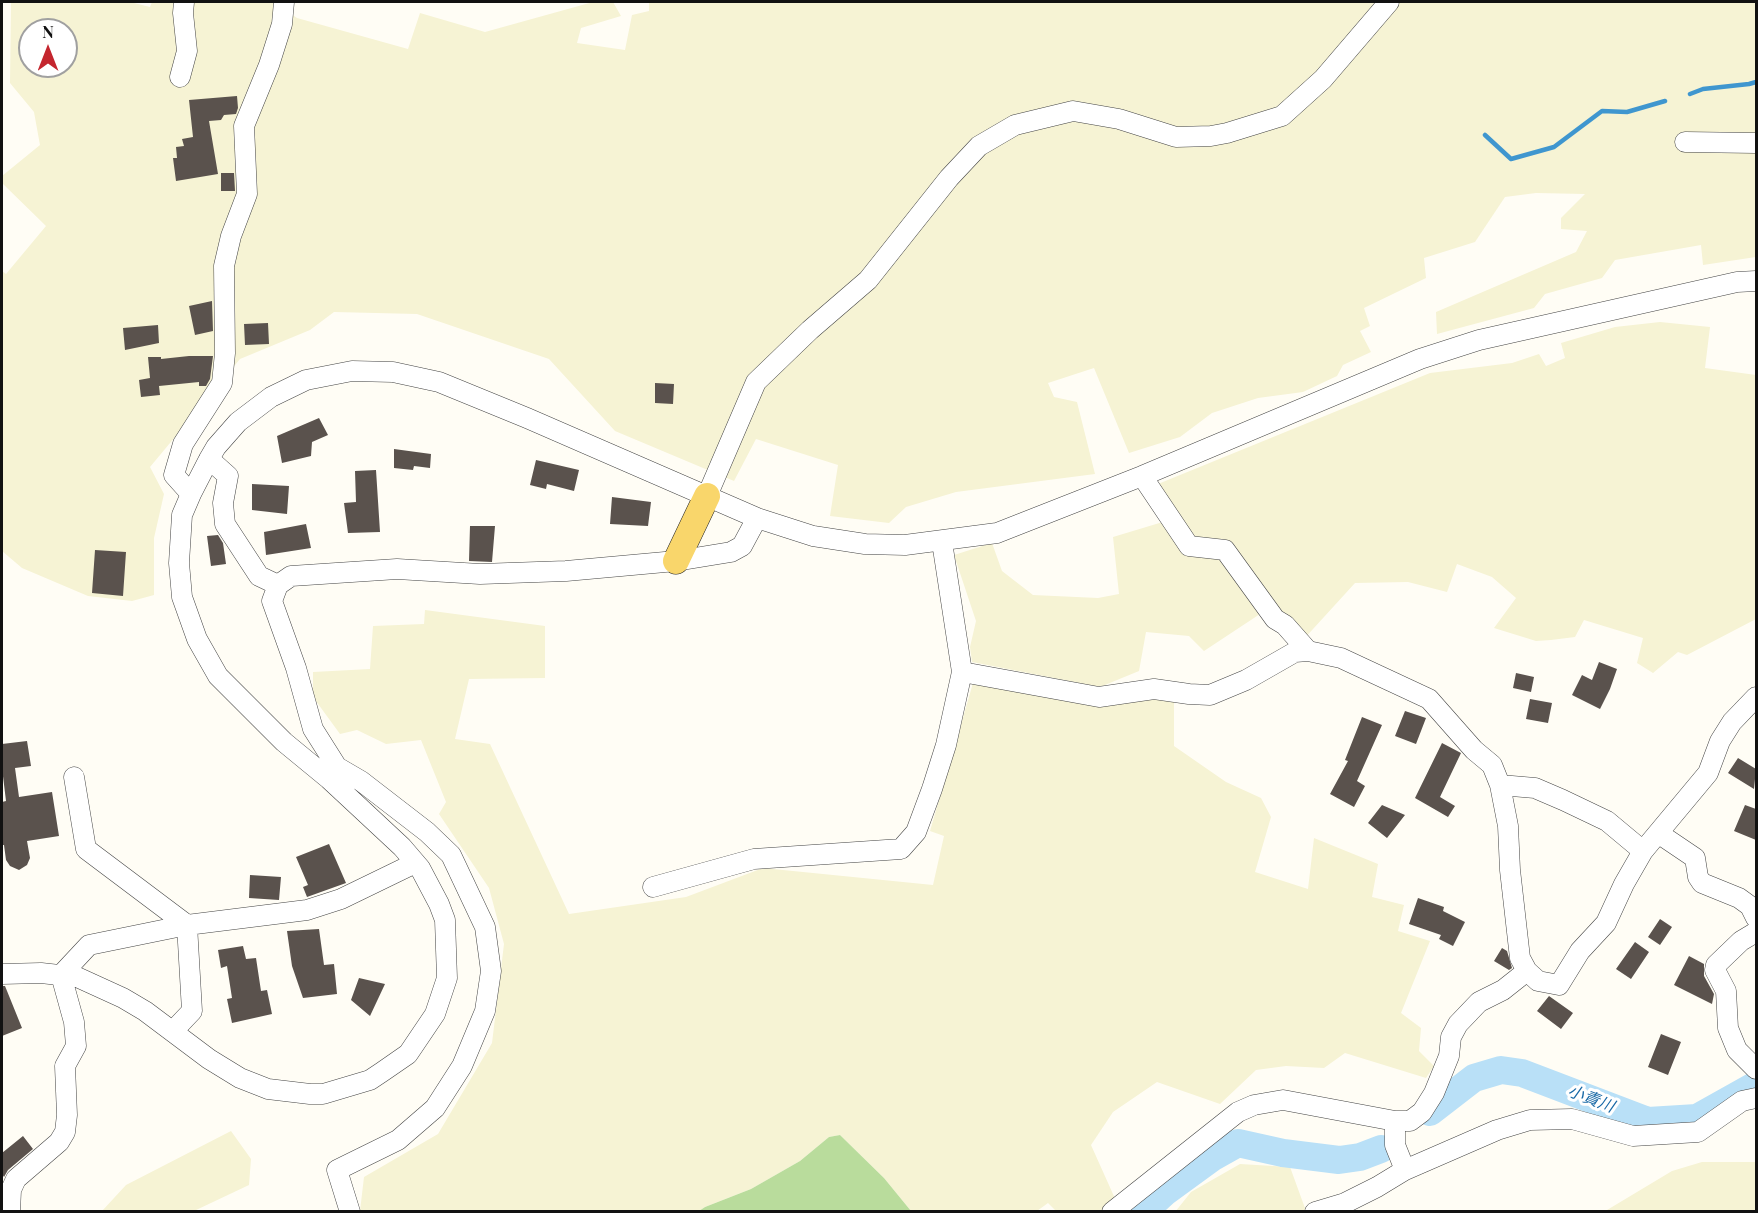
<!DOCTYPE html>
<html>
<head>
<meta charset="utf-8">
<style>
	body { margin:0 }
	#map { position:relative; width:1758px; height:1213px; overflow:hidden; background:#fffdf5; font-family:"Playfair Display",serif }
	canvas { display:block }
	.frame { position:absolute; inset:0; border:3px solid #111; pointer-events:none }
	.north { position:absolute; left:18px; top:18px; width:60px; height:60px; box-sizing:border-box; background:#fff; border:2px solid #a0a0a0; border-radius:50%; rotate:0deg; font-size:16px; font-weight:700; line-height:24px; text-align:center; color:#111 }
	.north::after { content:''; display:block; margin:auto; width:21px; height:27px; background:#c4262e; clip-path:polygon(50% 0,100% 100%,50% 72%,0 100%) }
</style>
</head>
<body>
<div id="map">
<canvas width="1758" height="1213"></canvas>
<div class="frame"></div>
<div class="north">N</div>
</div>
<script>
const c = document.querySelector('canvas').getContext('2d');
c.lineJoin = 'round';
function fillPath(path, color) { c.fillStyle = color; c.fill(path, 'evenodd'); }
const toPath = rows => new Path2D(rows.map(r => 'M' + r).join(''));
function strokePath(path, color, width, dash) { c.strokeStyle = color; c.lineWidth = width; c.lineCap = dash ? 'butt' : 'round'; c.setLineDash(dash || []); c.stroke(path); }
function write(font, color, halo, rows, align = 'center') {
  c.font = font + ' "Playfair Display","Noto Sans JP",serif'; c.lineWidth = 6; c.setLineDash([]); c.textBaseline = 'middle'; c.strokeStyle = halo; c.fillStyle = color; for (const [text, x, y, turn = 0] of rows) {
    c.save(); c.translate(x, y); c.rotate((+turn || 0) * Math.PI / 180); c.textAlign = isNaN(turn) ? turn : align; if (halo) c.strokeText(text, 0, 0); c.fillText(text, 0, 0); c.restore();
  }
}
fillPath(toPath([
	[11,2,130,2,150,7,152,2,274,2,297,18,408,49,420,13,485,32,593,2,613,2,621,16,581,28,577,43,625,50,632,15,649,11,649,2,1756,2,1756,257,1703,265,1701,245,1615,260,1602,278,1545,294,1534,308,1437,334,1436,312,1576,252,1587,231,1561,229,1561,218,1585,194,1536,193,1505,197,1475,242,1424,258,1426,278,1364,308,1370,326,1360,331,1371,352,1343,365,1337,376,1303,392,1258,398,1212,413,1180,437,1129,453,1094,368,1048,383,1054,397,1077,402,1095,474,956,492,906,507,889,523,830,516,838,465,756,439,734,481,615,431,549,359,417,314,334,312,310,330,240,359,150,467,164,494,154,538,154,595,132,601,88,596,22,568,2,551,2,271,6,274,46,226,2,183,2,176,40,145,34,112,10,83],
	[30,30,66,30,66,66,30,66],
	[1660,322,1710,327,1705,368,1756,375,1756,619,1687,655,1678,652,1653,673,1637,663,1643,638,1584,620,1575,637,1551,640,1536,641,1494,628,1516,598,1492,577,1457,564,1447,592,1408,582,1355,583,1303,640,1260,614,1204,651,1189,636,1146,632,1139,671,1100,687,972,662,970,647,976,621,954,555,992,543,1002,571,1033,595,1098,598,1119,594,1113,537,1176,518,1158,484,1430,373,1512,363,1539,354,1546,366,1565,358,1561,343,1615,327],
	[425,610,545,626,545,678,469,679,455,739,490,744,569,914,686,897,763,868,933,885,944,836,930,831,973,683,1174,699,1174,746,1226,782,1261,798,1271,817,1255,872,1308,889,1314,838,1378,864,1372,897,1404,905,1398,931,1430,941,1401,1013,1421,1028,1419,1051,1434,1066,1426,1078,1345,1053,1324,1068,1286,1066,1256,1070,1220,1104,1157,1082,1113,1112,1091,1145,1117,1203,1107,1211,1056,1211,1048,1203,1037,1211,911,1211,884,1178,840,1135,829,1137,800,1161,751,1189,705,1207,699,1211,360,1211,364,1177,438,1134,492,1043,504,944,489,888,439,814,446,802,421,740,386,744,357,730,340,734,313,697,313,672,370,669,373,626,424,624],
	[231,1131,251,1159,249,1185,194,1211,102,1211,126,1185],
	[1702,1162,1756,1162,1756,1211,1601,1211,1607,1210,1672,1171],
	[1240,1164,1290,1167,1306,1211,1175,1212,1191,1192]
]), '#f6f3d4');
fillPath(toPath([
	[840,1135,884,1178,911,1211,699,1211,705,1207,751,1189,800,1161,829,1137]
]), '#b9dc9c');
strokePath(toPath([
	[1690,94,1703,89,1749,84,1756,82],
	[1485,135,1511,159,1554,147,1602,111,1627,112,1665,101]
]), '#3f96cf', 4.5);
strokePath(toPath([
	[1430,1112,1474,1078,1501,1070,1522,1073,1648,1121,1697,1118,1756,1085],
	[1143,1212,1165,1192,1213,1157,1238,1143,1283,1153,1339,1160,1360,1157,1381,1149]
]), '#b9e0f7', 28);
fillPath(toPath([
	[237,96,238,108,236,114,224,115,221,120,209,121,218,174,176,181,173,158,177,158,176,147,184,146,182,139,193,137,189,100],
	[221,173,234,173,235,191,221,191],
	[212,301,213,331,195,335,189,306],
	[268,323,269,344,245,345,244,324],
	[158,325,159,343,125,350,123,328],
	[189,356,213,356,210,379,206,386,199,386,199,382,159,386,160,395,141,397,139,380,150,378,148,357,161,357,161,359],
	[655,383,674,384,673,404,655,403],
	[319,418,328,435,312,442,311,456,282,463,277,436],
	[394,449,431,454,430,468,414,466,413,470,394,468],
	[536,460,579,470,574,491,547,484,546,489,530,485],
	[376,470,380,532,348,533,344,503,356,502,355,471],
	[252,484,289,486,287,514,252,510],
	[612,497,651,502,648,526,610,524],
	[306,524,311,548,266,555,264,532],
	[470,526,495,526,492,562,469,561],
	[218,535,223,543,226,564,211,566,207,536],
	[95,550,126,552,123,596,92,593],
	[1599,662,1617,669,1610,689,1600,709,1572,695,1582,675,1592,680],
	[1516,673,1534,677,1531,692,1513,688],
	[1530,699,1552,703,1548,723,1526,719],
	[1405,711,1426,718,1416,744,1395,736],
	[1362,717,1382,725,1357,781,1365,786,1354,807,1330,794,1348,761,1345,760],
	[27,741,31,766,15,768,19,797,52,792,59,836,27,841,30,858,27,865,19,870,10,866,6,860,4,845,2,845,2,802,6,801,2,768,2,744],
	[1442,743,1461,753,1440,797,1455,806,1448,817,1415,798],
	[1738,758,1756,769,1754,789,1728,773],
	[1382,805,1405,815,1387,838,1368,823],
	[1745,805,1756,809,1756,840,1734,831],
	[329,844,346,883,307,897,303,887,308,885,296,857],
	[250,875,281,877,279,900,249,898],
	[1418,898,1444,907,1443,911,1465,922,1453,946,1439,939,1441,935,1409,924],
	[1660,919,1672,927,1660,945,1648,937],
	[319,929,324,965,334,964,337,994,303,998,292,966,287,931],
	[1635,942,1649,952,1631,979,1616,969],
	[243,946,246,959,256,958,261,991,267,990,272,1014,232,1023,227,999,232,998,227,966,221,968,218,950],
	[1502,948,1507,951,1512,968,1509,970,1494,961],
	[1689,956,1704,964,1704,976,1714,994,1712,1004,1674,985],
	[359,978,385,984,370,1016,351,1000],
	[2,986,5,986,22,1028,2,1036],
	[1549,996,1573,1013,1561,1029,1537,1011],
	[1661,1034,1681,1042,1668,1075,1648,1067],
	[23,1136,33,1149,8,1170,4,1177,2,1174,2,1153]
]), '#5a524d');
const minor = toPath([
	[180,77,187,51,183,13,184,2],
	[1685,142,1756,143],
	[209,459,228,476,223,503,225,524,259,576,278,585],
	[1142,476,1189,546,1225,550,1275,619,1285,625,1308,651],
	[191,494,174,475,183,444,222,383,225,353,224,266,231,236,247,194,244,126,269,65,282,24,284,2],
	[707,496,756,382,810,330,868,280,949,178,979,146,1015,125,1073,111,1119,119,1176,137,1211,136,1227,133,1282,116,1323,79,1389,2],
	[962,672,1099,697,1154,689,1189,694,1210,695,1246,680,1295,652,1308,651,1341,658,1429,699,1474,750,1492,765,1500,785,1535,788,1563,800,1607,821,1643,851],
	[337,767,361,781,427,832,451,855,485,927,491,971,485,1011,462,1066,435,1108,398,1140,337,1170,350,1212],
	[329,779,337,767,313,729,296,668,272,601,278,585,291,576,397,569,480,574,566,571,676,561,731,552,742,546,757,518],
	[1500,785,1508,826,1510,870,1520,958,1527,971],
	[1658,833,1695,858,1698,877,1702,883,1739,898,1750,906,1756,918],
	[653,887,754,859,901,849,916,832,932,789,946,745,962,672,942,542],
	[1756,932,1741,941,1716,965,1715,970,1726,991,1728,1028,1737,1050,1756,1069],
	[2,974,41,973,77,977,123,998,145,1011,209,1059,240,1078,268,1089,310,1094,323,1094,370,1080,382,1072,408,1054,435,1014,447,978,445,920,439,904,420,868,402,847,329,779,284,742,218,676,197,639,182,597,179,563,182,515,191,494,209,459,216,447,238,422,271,397,306,380,352,371,393,372,439,382,527,418,757,518,813,536,865,544,905,545,997,533,1142,476,1420,359,1479,340,1737,282,1756,281],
	[173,1031,192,1011,187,925,307,910,341,899,409,866,412,860],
	[1395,1121,1395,1145,1405,1170],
	[10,1212,11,1190,16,1179,59,1142,65,1132,67,1115,65,1066,76,1046,74,1022,61,975,89,945,187,925,86,849,74,777],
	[1112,1212,1238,1112,1254,1105,1283,1100,1395,1121,1410,1121,1422,1112,1434,1093,1449,1056,1451,1037,1458,1024,1479,1002,1503,990,1527,971,1538,981,1559,985,1580,951,1606,923,1624,884,1643,851,1708,773,1720,741,1732,722,1756,697],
	[1315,1212,1345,1203,1377,1187,1405,1170,1497,1130,1530,1120,1572,1119,1633,1136,1698,1132,1742,1101,1756,1098]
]);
const major = toPath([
	[676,561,707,496]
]);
strokePath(minor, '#444', 21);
strokePath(major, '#222', 27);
strokePath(minor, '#fff', 20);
strokePath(major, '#f9d66b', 26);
write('italic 16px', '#1768a6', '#fff', [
	["小責川",1591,1099,21]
]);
</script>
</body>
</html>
